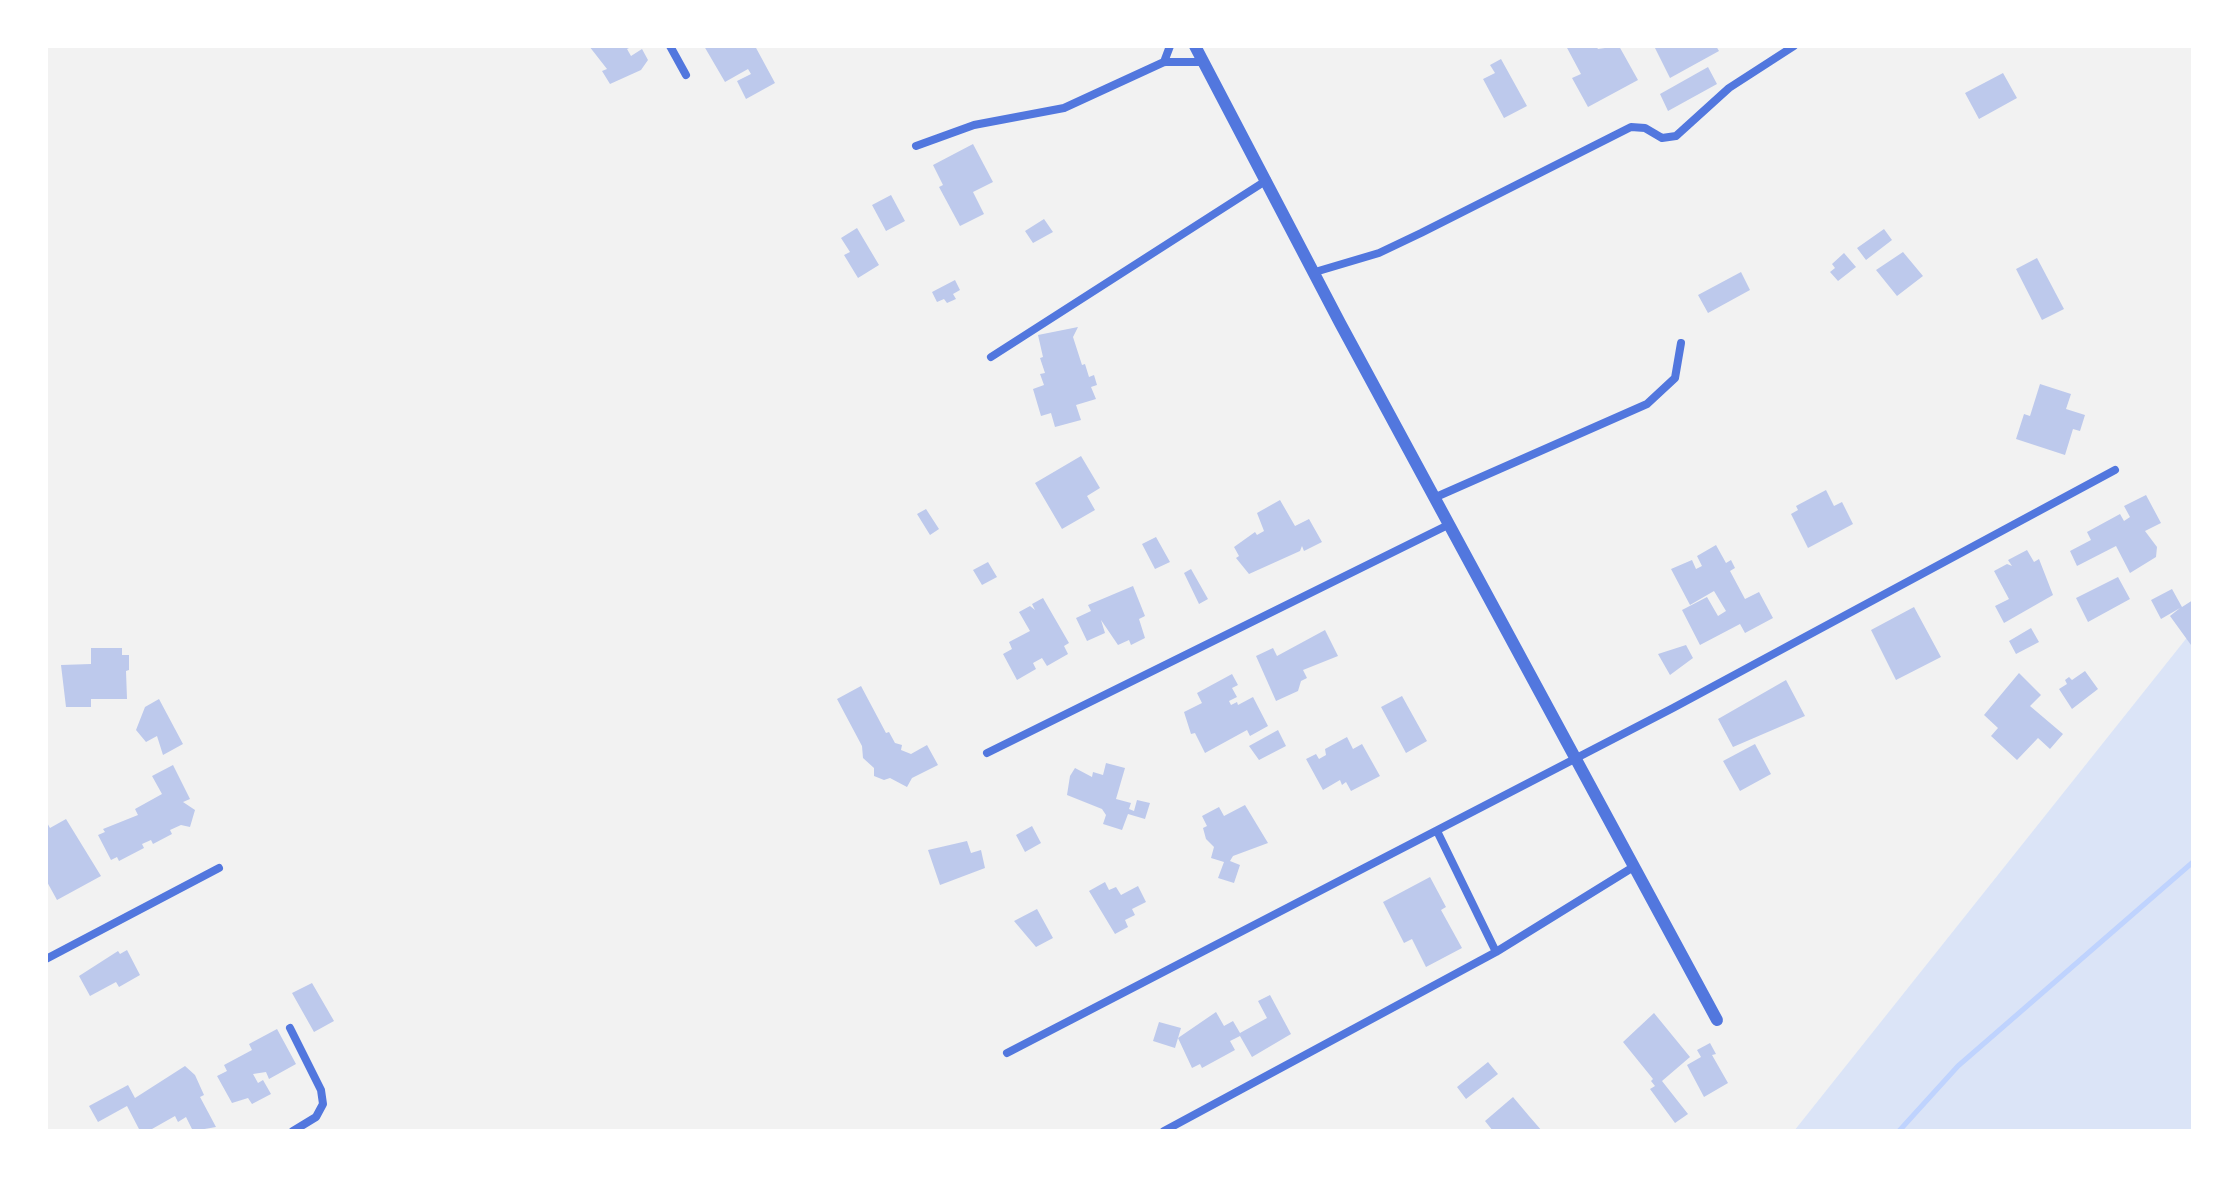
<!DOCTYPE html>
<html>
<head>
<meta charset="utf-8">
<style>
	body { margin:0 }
	#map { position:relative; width:2239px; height:1177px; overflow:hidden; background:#f2f2f2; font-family:"DM Sans",sans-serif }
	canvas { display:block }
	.frame { position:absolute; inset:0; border:48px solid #fff; pointer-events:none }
</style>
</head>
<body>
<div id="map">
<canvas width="2239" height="1177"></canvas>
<div class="frame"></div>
</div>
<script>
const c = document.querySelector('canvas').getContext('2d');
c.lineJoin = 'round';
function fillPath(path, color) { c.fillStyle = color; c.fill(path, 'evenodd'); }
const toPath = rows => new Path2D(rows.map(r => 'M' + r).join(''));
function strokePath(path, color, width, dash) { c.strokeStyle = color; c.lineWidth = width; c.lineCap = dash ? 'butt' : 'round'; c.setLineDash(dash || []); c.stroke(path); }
fillPath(toPath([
	[2193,630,2193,1131,1794,1131]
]), '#dbe4f7');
strokePath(toPath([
	[1899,1131,1958,1066,2193,862]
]), '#bfd3fe', 5);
fillPath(toPath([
	[589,46,633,46,627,49,631,56,642,49,648,60,641,70,610,84,602,71,607,69],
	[704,46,755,46,775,83,746,99,737,81,751,74,748,69,725,82],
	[1566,46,1596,46,1598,49,1619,46,1638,80,1588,107,1572,78,1581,74],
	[1654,46,1716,46,1719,51,1670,78],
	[1501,59,1527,106,1504,118,1483,79,1495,73,1490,65],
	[1708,67,1717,84,1668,111,1660,94],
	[2003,73,2017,98,1979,119,1965,93],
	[973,144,993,182,973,192,984,214,960,226,939,187,943,185,933,165],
	[891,195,905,221,886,231,872,205],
	[1044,219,1053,232,1033,243,1025,231],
	[857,228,879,265,858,278,844,255,850,252,841,238],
	[1884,229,1892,240,1866,260,1857,248],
	[1903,252,1923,276,1897,296,1876,270],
	[1844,253,1856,267,1838,281,1830,272,1835,268,1832,264],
	[2037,258,2064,309,2042,320,2016,269],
	[1741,272,1750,290,1708,313,1698,295],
	[955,280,960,290,953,294,956,299,947,303,944,299,937,302,932,292],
	[1078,327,1073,337,1082,365,1085,364,1089,377,1094,375,1097,385,1091,387,1096,399,1076,405,1081,420,1055,427,1051,413,1041,416,1033,389,1044,385,1040,374,1045,373,1040,358,1043,357,1038,335],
	[2040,384,2071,394,2066,409,2085,415,2080,431,2073,429,2065,455,2016,439,2024,414,2030,416],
	[1081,456,1100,488,1087,496,1095,510,1062,529,1035,483],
	[1826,490,1834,506,1842,502,1853,524,1808,548,1791,514,1798,510,1796,506],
	[2146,495,2161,523,2145,531,2157,547,2156,557,2130,573,2116,546,2077,566,2070,551,2091,540,2087,532,2120,514,2124,521,2130,517,2124,506],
	[1280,500,1295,526,1309,519,1322,542,1304,551,1302,546,1300,551,1249,574,1236,558,1239,556,1234,547,1255,532,1257,535,1264,531,1257,513],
	[926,509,939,529,930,535,917,514],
	[1156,537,1170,562,1155,569,1142,544],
	[1716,545,1726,563,1731,560,1735,568,1730,571,1745,599,1759,592,1773,618,1745,633,1740,624,1700,645,1682,610,1707,597,1718,616,1726,611,1714,591,1690,605,1671,569,1692,560,1696,569,1702,566,1697,556],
	[2027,550,2034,562,2039,559,2053,595,2004,623,1995,606,2009,599,1994,571,2007,564,2012,566,2008,560],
	[988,562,997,577,982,585,973,570],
	[1191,569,1208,599,1199,604,1184,573],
	[2118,577,2130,599,2088,622,2076,598],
	[1133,586,1145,616,1139,619,1145,638,1131,645,1129,640,1118,645,1101,620,1105,633,1087,641,1076,618,1091,611,1088,605],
	[2172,589,2182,607,2193,600,2191,645,2170,616,2180,608,2161,619,2151,600],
	[1043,598,1069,643,1064,646,1068,654,1047,666,1042,658,1033,663,1036,669,1017,680,1003,654,1012,649,1009,642,1030,631,1019,612,1030,606,1035,610,1032,604],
	[1914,607,1941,657,1896,680,1871,630],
	[2031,628,2039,642,2016,654,2009,641],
	[1325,630,1338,656,1303,670,1307,678,1301,681,1298,691,1276,701,1256,656,1273,648,1277,656],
	[1686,645,1693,658,1670,675,1658,654],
	[91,648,122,648,122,655,129,655,129,670,126,671,127,699,91,699,91,707,66,707,61,665,91,664],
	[2085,671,2098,689,2072,709,2059,689,2067,684,2065,680,2069,677,2072,680],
	[2019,673,2041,695,2030,706,2063,734,2050,749,2038,738,2017,760,1991,736,1998,728,1984,715],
	[1232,674,1238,685,1232,688,1237,697,1229,701,1231,705,1237,702,1238,705,1253,697,1268,726,1250,736,1247,730,1205,753,1195,733,1191,734,1184,712,1202,703,1197,693],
	[1786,680,1805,716,1733,747,1718,719],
	[861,686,886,733,889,732,895,743,902,745,901,750,911,754,927,745,938,765,912,778,907,787,890,778,884,780,874,776,874,768,863,758,862,746,837,699],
	[1402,696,1427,741,1406,753,1381,707],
	[159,699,183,744,163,755,157,736,146,742,136,730,145,707],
	[1278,730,1286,746,1259,760,1249,746],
	[1347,737,1353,749,1362,744,1380,776,1351,791,1346,782,1342,785,1340,780,1323,790,1306,759,1316,754,1319,759,1326,755,1325,749],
	[1755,744,1771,774,1740,791,1723,761],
	[1106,763,1125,768,1116,799,1131,803,1129,809,1134,811,1137,800,1150,803,1145,819,1128,814,1122,830,1103,824,1106,815,1102,809,1067,795,1070,776,1075,768,1092,777,1093,772,1103,775],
	[173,765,190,799,183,802,195,810,190,827,181,825,170,830,172,834,153,844,151,840,142,844,144,848,119,861,117,857,111,860,98,835,105,832,103,829,138,815,135,809,162,794,152,776],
	[1245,805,1268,843,1233,856,1230,861,1240,865,1234,883,1218,878,1224,862,1211,858,1214,847,1206,839,1203,828,1207,826,1202,816,1219,807,1224,816],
	[66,819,101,876,57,900,46,880,46,821,50,828],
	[1032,826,1041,843,1025,852,1016,835],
	[967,841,971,853,981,850,985,868,940,885,928,850],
	[1430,877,1446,907,1441,910,1462,948,1426,967,1412,939,1404,943,1383,902],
	[1105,882,1109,890,1116,887,1121,895,1138,886,1146,902,1132,909,1135,915,1125,920,1128,927,1115,934,1089,891],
	[1037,909,1053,938,1036,947,1014,921],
	[127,950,140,975,119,987,116,982,90,996,79,976,118,951,120,954],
	[312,983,334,1021,314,1032,292,993],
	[1270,995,1291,1034,1252,1057,1240,1036,1230,1041,1235,1050,1202,1068,1200,1064,1192,1068,1178,1038,1216,1012,1224,1026,1233,1021,1240,1033,1267,1018,1258,1001],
	[1654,1013,1690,1057,1662,1081,1688,1114,1675,1123,1650,1089,1655,1086,1651,1081,1653,1079,1623,1042],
	[1159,1022,1181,1028,1175,1048,1153,1041],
	[277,1029,296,1064,269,1079,266,1072,253,1074,258,1083,263,1080,271,1094,252,1104,248,1098,232,1103,217,1076,227,1071,224,1065,252,1050,249,1044],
	[1710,1043,1716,1054,1712,1055,1728,1083,1704,1097,1687,1065,1701,1057,1697,1050],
	[1488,1062,1498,1074,1466,1099,1457,1087],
	[185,1066,195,1075,204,1095,200,1097,216,1127,193,1131,186,1117,178,1122,175,1116,152,1129,140,1131,127,1106,98,1122,89,1106,128,1085,135,1098],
	[1513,1097,1529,1116,1542,1131,1493,1131,1485,1121]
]), '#bdc9ec');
strokePath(toPath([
	[670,46,686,75],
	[1164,62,1170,46],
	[916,146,974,125,1064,108,1164,62,1203,62],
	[1315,272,1379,253,1421,233,1631,127,1645,128,1662,138,1676,136,1729,88,1794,46],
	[991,357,1267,180],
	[1436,497,1647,404,1675,378,1681,343],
	[987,753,1450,524],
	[1437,831,1496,952],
	[46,959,219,868],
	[290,1028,321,1090,323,1104,316,1117,293,1131],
	[1007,1053,1673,708,2115,470],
	[1164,1131,1496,952,1635,866]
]), '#5277de', 8);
strokePath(toPath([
	[1195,46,1340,323,1717,1020]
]), '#5277de', 12);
</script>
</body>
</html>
